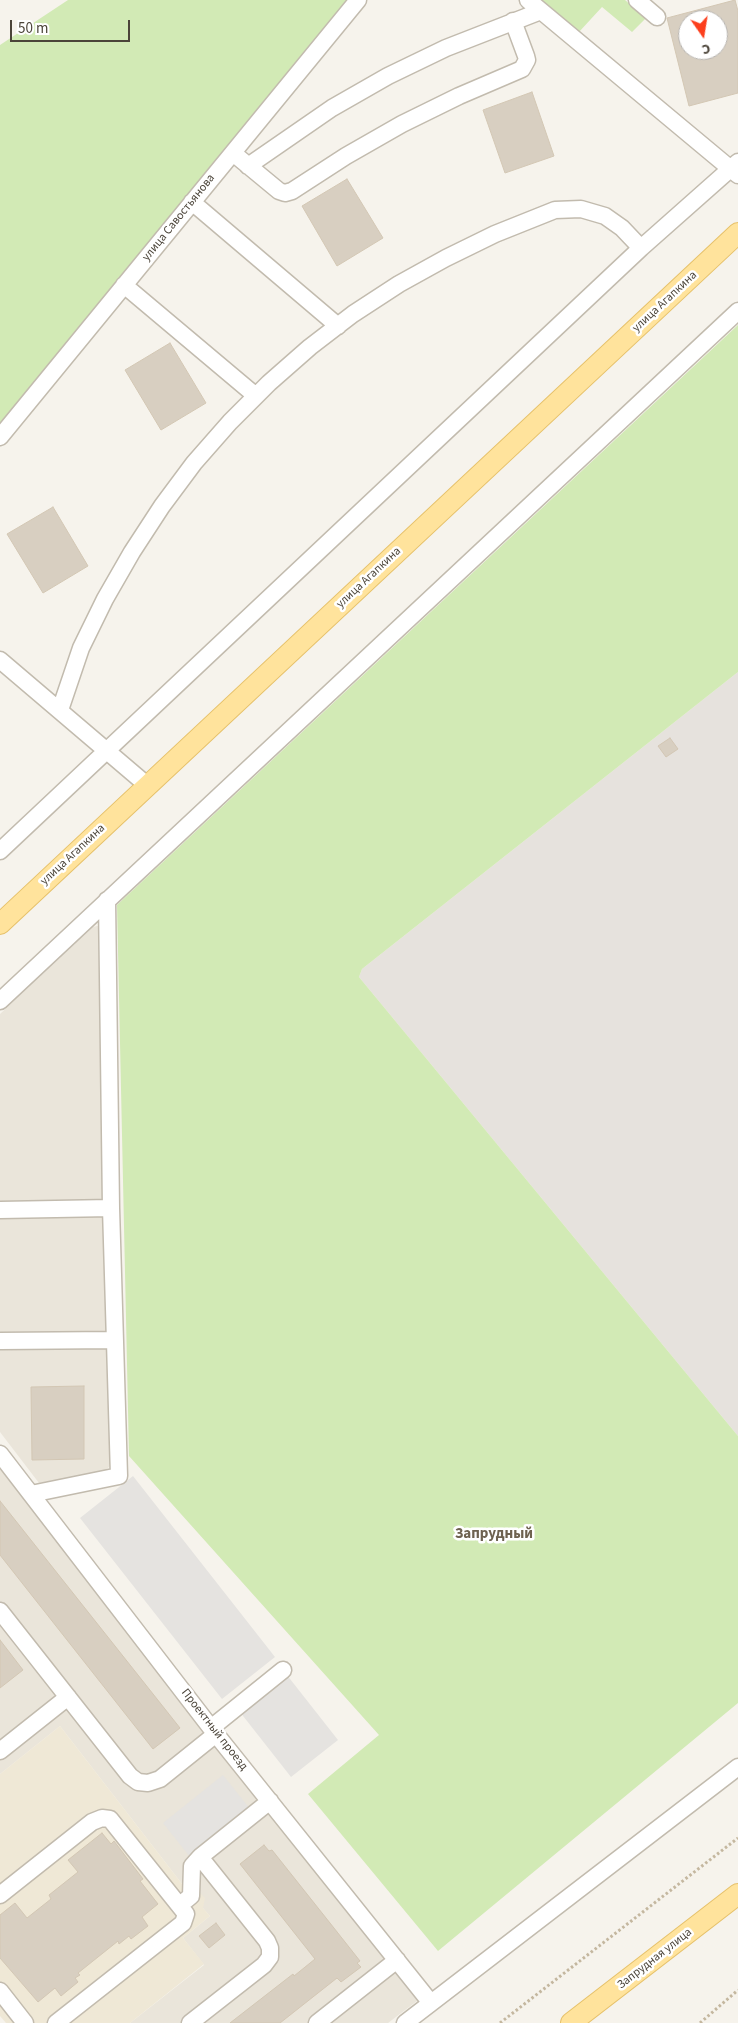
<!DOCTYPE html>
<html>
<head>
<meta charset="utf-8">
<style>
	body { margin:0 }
	#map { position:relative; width:738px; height:2023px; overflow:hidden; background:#f6f3ec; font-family:"Source Sans 3",sans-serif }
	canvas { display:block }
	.north { position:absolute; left:678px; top:10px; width:50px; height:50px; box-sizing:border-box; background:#fff; border:1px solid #b7b4b0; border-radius:50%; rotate:167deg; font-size:14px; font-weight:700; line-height:20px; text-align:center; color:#4b4439 }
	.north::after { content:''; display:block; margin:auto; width:18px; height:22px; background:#fc3f1d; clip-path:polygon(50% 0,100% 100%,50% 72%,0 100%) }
	.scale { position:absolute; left:10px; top:20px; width:120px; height:22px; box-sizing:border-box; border:2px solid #4b4439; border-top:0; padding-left:6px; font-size:15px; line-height:18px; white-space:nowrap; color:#4b4439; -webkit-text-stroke:4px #fff; paint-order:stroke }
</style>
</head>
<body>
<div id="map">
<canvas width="738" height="2023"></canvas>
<div class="north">С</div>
<div class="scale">50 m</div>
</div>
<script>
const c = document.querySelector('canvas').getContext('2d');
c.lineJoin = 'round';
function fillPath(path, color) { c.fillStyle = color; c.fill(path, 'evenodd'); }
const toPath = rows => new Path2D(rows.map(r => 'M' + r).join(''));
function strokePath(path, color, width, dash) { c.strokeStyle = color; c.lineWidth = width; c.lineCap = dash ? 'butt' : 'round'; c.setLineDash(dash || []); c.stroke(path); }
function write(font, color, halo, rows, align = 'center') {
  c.font = font + ' "Source Sans 3",sans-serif'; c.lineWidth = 5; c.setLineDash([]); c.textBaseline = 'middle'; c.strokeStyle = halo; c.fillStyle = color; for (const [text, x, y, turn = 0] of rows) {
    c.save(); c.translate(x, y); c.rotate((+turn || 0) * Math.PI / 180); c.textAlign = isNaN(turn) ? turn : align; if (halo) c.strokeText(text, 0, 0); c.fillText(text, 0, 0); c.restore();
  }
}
fillPath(toPath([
	[97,926,101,927,111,1460,109,1467,104,1471,39,1483,0,1432,0,1014,93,927],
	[0,1469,418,1994,417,2001,388,2023,130,2023,204,1965,183,1938,210,1916,189,1893,60,1726,0,1774]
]), '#eae5da');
fillPath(toPath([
	[738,672,738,1436,359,977,362,969]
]), '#e6e2dd');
fillPath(toPath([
	[60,1726,189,1893,200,1893,205,1898,203,1908,210,1916,183,1938,204,1964,130,2023,6,2023,0,2016,0,1774]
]), '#efe8d6');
fillPath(toPath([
	[68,0,348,0,0,423,0,45],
	[539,0,625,0,646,18,632,32,602,7,579,32],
	[738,325,738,672,362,969,359,977,738,1436,738,1703,438,1951,308,1794,379,1735,129,1456,117,905]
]), '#d2eab5');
fillPath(toPath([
	[133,1476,275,1657,222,1699,80,1518],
	[283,1670,338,1740,291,1777,236,1707],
	[223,1775,250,1809,190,1857,163,1823]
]), '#e5e3e0');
const building = toPath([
	[735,0,738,11,738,93,689,106,667,18,735,0],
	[688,20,718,20,718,50,688,50,688,20],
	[532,92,554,156,505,173,483,110,532,92],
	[347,179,383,238,337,266,302,206,347,179],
	[170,343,206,403,161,430,125,370,170,343],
	[53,507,88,566,43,593,7,534,53,507],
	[670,738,678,749,666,757,658,746,670,738],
	[84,1386,84,1459,32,1460,31,1387,84,1386],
	[0,1501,180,1728,153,1749,0,1555,0,1501],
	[0,1640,23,1670,0,1688,0,1640],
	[102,1833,111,1844,114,1841,143,1879,140,1881,158,1904,142,1917,148,1926,131,1939,129,1936,119,1944,118,1941,78,1973,80,1975,75,1978,78,1982,61,1996,55,1988,38,2002,0,1958,0,1915,15,1903,27,1918,51,1899,49,1895,78,1872,68,1860,102,1833],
	[264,1845,269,1851,272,1850,330,1923,360,1961,357,1963,361,1967,341,1982,337,1978,280,2023,230,2023,293,1974,294,1976,315,1959,240,1864,264,1845],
	[216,1923,225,1935,209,1948,199,1936,216,1923]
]);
fillPath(building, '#d8cfc1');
strokePath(building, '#d3c7b4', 1);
const minor = toPath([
	[528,0,738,175],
	[637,0,657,17],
	[233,153,279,191,285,193,292,191,346,156,402,124,459,96,522,69,527,60,526,56,513,21],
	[248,166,332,108,388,76,446,48,541,11],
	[192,202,338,326],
	[124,285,256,396],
	[0,437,358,0],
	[0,660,148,786],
	[60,710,81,648,105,599,132,552,162,506,194,463,230,422,269,383,310,347,353,314,399,284,446,258,495,234,555,210,581,209,605,216,622,228,641,248],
	[0,851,641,248,738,162],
	[0,1001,738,311],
	[0,1210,111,1208],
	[0,1341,114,1340],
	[0,1454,211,1728,431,2003],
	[31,1494,119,1476,111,1208,107,900],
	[0,1611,130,1776,138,1782,148,1783,160,1779,216,1734],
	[211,1728,283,1670],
	[0,1751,68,1697],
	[0,1895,92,1822,102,1818,110,1819,186,1914,183,1923,56,2023],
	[180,1905,191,1896,192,1866,200,1857],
	[0,1991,25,2023],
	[190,2023,264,1965,270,1957,270,1948,267,1941,200,1857,270,1801],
	[317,2023,397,1960],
	[405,2023,738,1767]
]);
const major = toPath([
	[0,924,738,233],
	[571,2023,738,1894]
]);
strokePath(minor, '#c2bbae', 19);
strokePath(major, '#e6c16a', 22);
strokePath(toPath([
	[500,2023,738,1838],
	[700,2023,738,1990]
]), '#c4b79f', 3, [2.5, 2.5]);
strokePath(minor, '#fff', 16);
strokePath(major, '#ffe39c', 20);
write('12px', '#4b4439', '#fff', [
	["улица Савостьянова",179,218,-51],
	["улица Агапкина",665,302,-43],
	["улица Агапкина",369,578,-43],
	["улица Агапкина",73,855,-43],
	["Проектный проезд",214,1730,52],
	["Запрудная улица",655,1959,-38]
]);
write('bold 15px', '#6e6250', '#fff', [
	["Запрудный",494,1535]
]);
</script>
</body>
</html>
